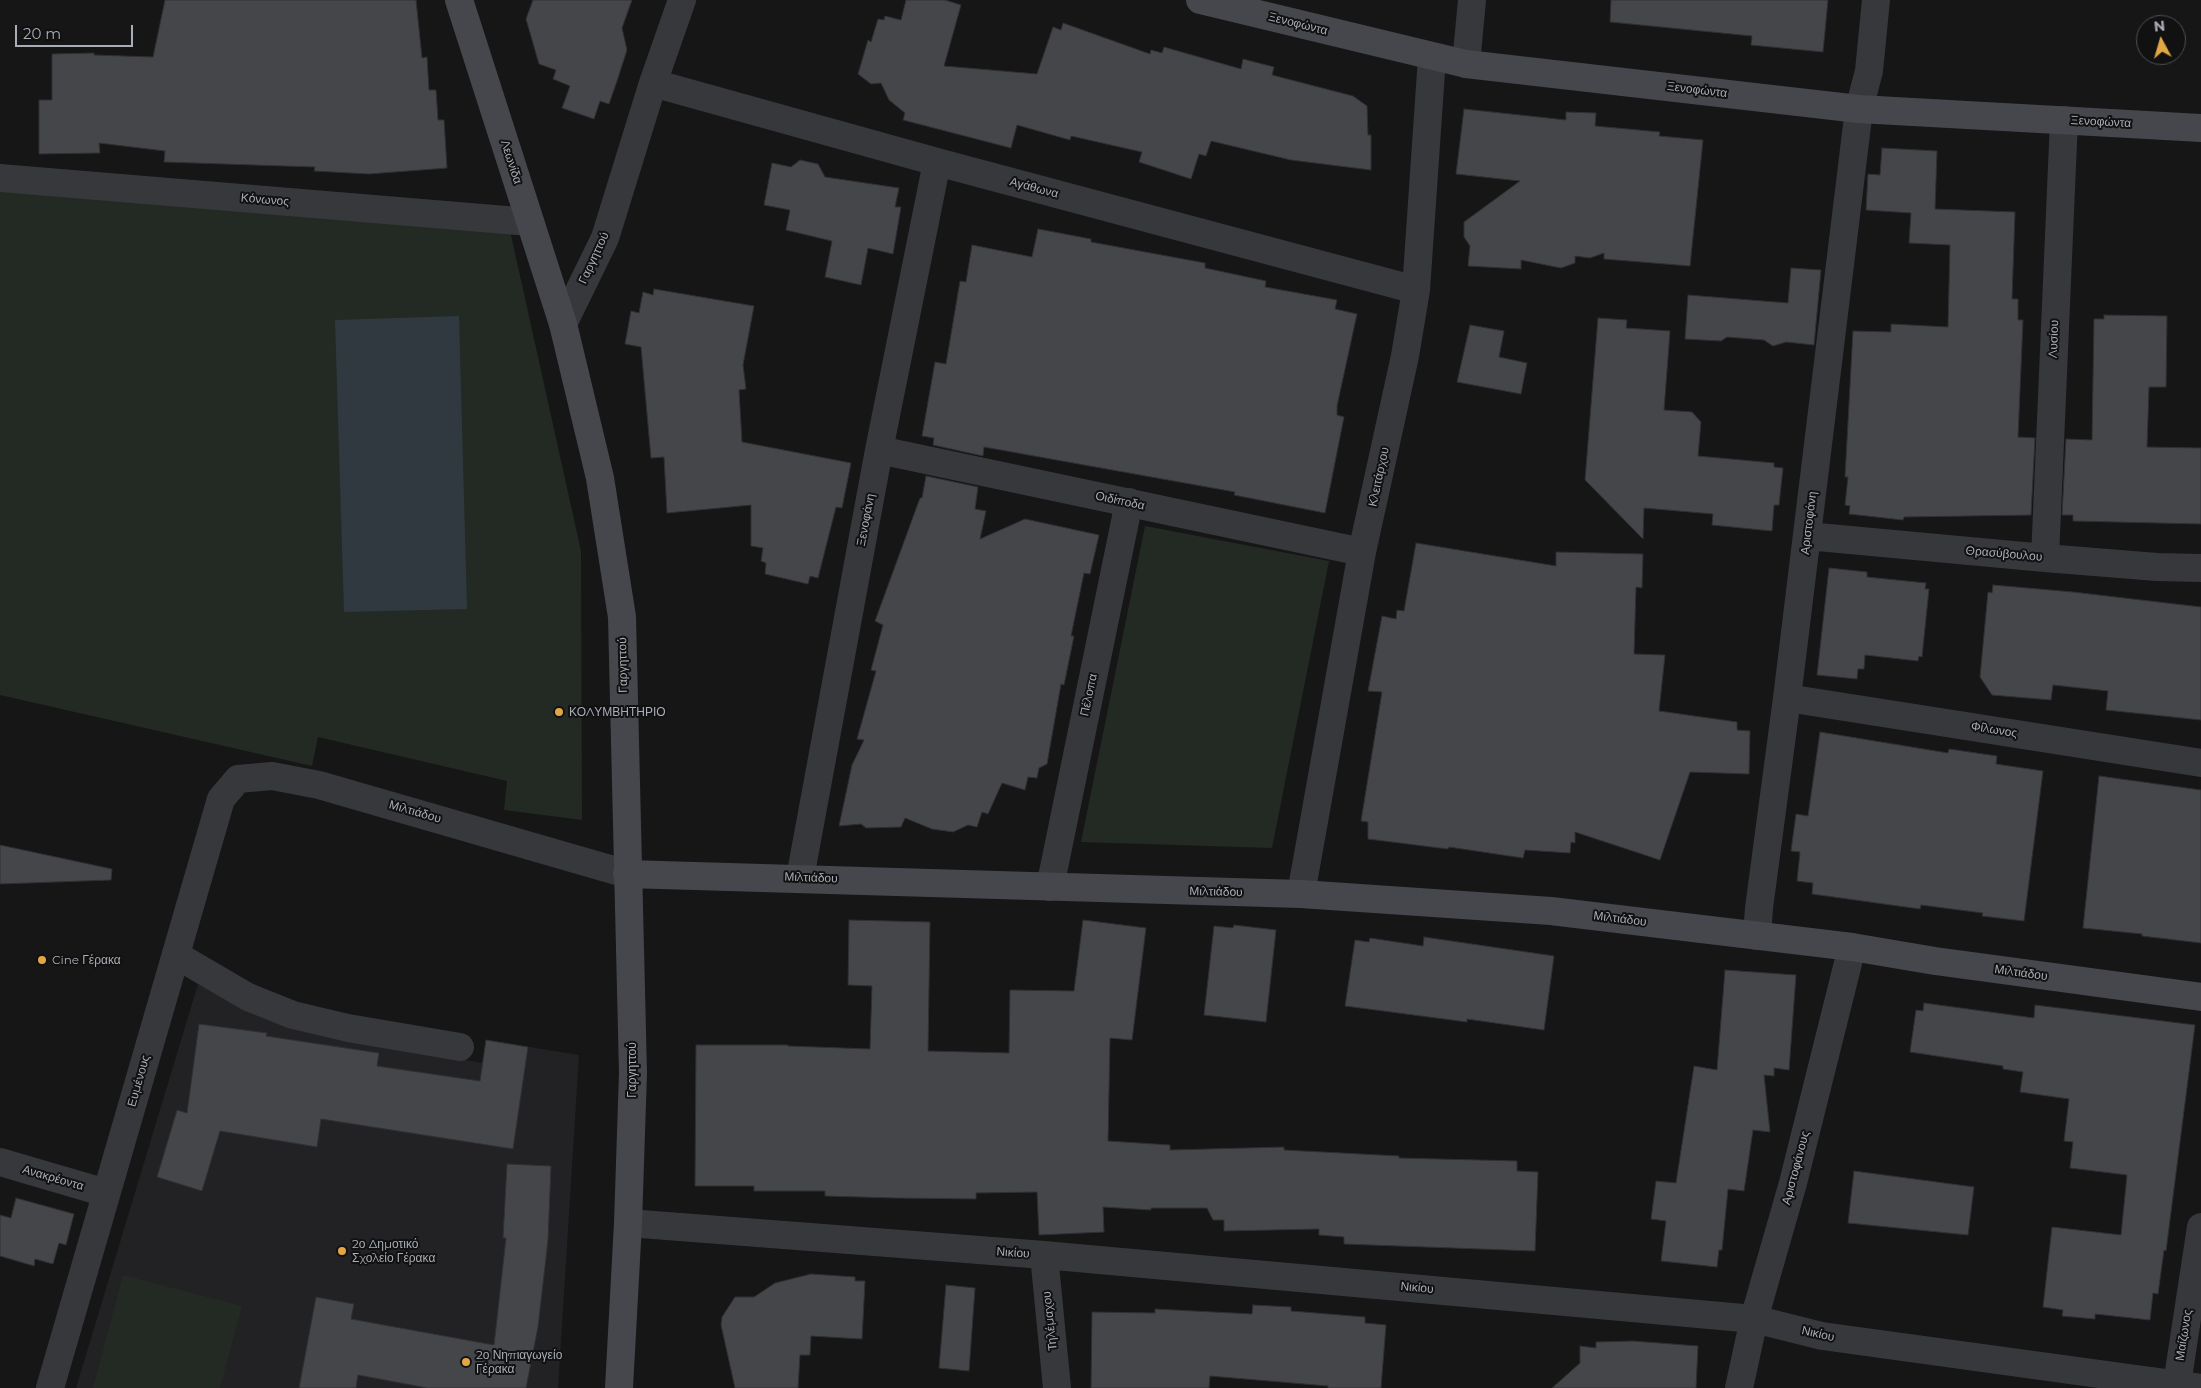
<!DOCTYPE html>
<html>
<head>
<meta charset="utf-8">
<style>
	body { margin:0 }
	#map { position:relative; width:2201px; height:1388px; overflow:hidden; background:#161617; font-family:Montserrat,sans-serif }
	canvas { display:block }
	.north { position:absolute; left:2136px; top:15px; width:50px; height:50px; box-sizing:border-box; background:#111112; border:1px solid #4e4f54; border-radius:50%; rotate:354deg; font-size:14px; font-weight:700; line-height:20px; text-align:center; color:#a9adb6 }
	.north::after { content:''; display:block; margin:auto; width:18px; height:22px; background:#e2a743; clip-path:polygon(50% 0,100% 100%,50% 72%,0 100%) }
	.scale { position:absolute; left:15px; top:25px; width:118px; height:22px; box-sizing:border-box; border:2px solid #a9adb6; border-top:0; padding-left:6px; font-size:15px; line-height:18px; white-space:nowrap; color:#a9adb6; -webkit-text-stroke:4px #111112; paint-order:stroke }
</style>
</head>
<body>
<div id="map">
<canvas width="2201" height="1388"></canvas>
<div class="north">N</div>
<div class="scale">20 m</div>
</div>
<script>
const c = document.querySelector('canvas').getContext('2d');
c.lineJoin = 'round';
function fillPath(path, color) { c.fillStyle = color; c.fill(path, 'evenodd'); }
const toPath = rows => new Path2D(rows.map(r => 'M' + r).join(''));
function strokePath(path, color, width, dash) { c.strokeStyle = color; c.lineWidth = width; c.lineCap = dash ? 'butt' : 'round'; c.setLineDash(dash || []); c.stroke(path); }
function write(font, color, halo, rows, align = 'center') {
  c.font = font + ' Montserrat,sans-serif'; c.lineWidth = 4; c.setLineDash([]); c.textBaseline = 'middle'; c.strokeStyle = halo; c.fillStyle = color; for (const [text, x, y, turn = 0] of rows) {
    c.save(); c.translate(x, y); c.rotate((+turn || 0) * Math.PI / 180); c.textAlign = isNaN(turn) ? turn : align; if (halo) c.strokeText(text, 0, 0); c.fillText(text, 0, 0); c.restore();
  }
}
fillPath(toPath([
	[198,984,295,1026,482,1063,486,1040,579,1055,558,1388,76,1388]
]), '#222224');
fillPath(toPath([
	[0,188,509,226,581,551,582,820,504,810,507,781,318,737,312,766,0,695],
	[1145,526,1329,561,1272,848,1081,842],
	[123,1275,242,1306,220,1388,93,1388]
]), '#222a23');
fillPath(toPath([
	[459,316,467,609,344,612,335,320]
]), '#30393f');
const building = toPath([
	[165,0,416,0,422,58,427,57,429,90,436,90,438,120,444,120,447,168,369,174,314,171,315,167,164,162,165,151,99,143,100,153,39,154,39,100,52,100,52,54,94,53,94,55,153,57,165,0],
	[533,0,632,0,622,28,627,50,618,78,609,104,600,101,594,119,562,108,570,86,553,79,556,70,539,64,526,19,533,0],
	[906,0,945,0,961,5,944,66,1037,74,1053,27,1061,30,1063,23,1150,54,1151,50,1162,53,1164,47,1241,69,1243,59,1274,67,1272,75,1353,96,1367,106,1368,135,1371,135,1371,170,1291,160,1211,141,1206,156,1199,154,1191,179,1139,162,1142,152,1071,136,1070,140,1017,125,1011,148,903,120,905,113,889,100,881,83,871,84,858,74,868,40,871,42,878,19,884,20,885,16,901,20,906,0],
	[1611,0,1828,0,1823,52,1751,45,1752,36,1610,22,1611,0],
	[1464,109,1566,120,1566,112,1596,113,1595,126,1660,132,1659,136,1703,140,1690,266,1604,259,1604,253,1590,258,1575,256,1575,263,1561,268,1521,260,1521,269,1468,266,1470,246,1464,237,1464,222,1520,181,1456,174,1464,109],
	[1882,148,1937,151,1935,209,2015,212,2012,299,2018,299,2018,320,2023,320,2018,437,2035,438,2031,515,1904,517,1903,520,1849,514,1850,506,1845,505,1848,477,1845,477,1853,331,1891,332,1891,324,1948,327,1950,245,1909,243,1911,213,1866,210,1868,174,1880,175,1882,148],
	[800,160,818,164,825,177,899,188,895,207,901,207,893,254,868,248,861,285,825,277,832,241,786,230,790,210,764,205,772,163,791,167,800,160],
	[1038,229,1091,239,1091,242,1205,263,1205,268,1266,281,1265,287,1337,300,1335,309,1357,314,1337,406,1337,415,1344,417,1325,513,1234,495,1235,492,984,447,983,456,933,445,934,438,922,436,935,362,946,364,960,281,966,282,972,245,1032,257,1038,229],
	[1791,268,1821,270,1814,345,1786,342,1773,346,1764,340,1727,337,1721,341,1685,339,1688,295,1788,303,1791,268],
	[654,289,754,306,743,365,746,389,739,390,742,442,851,463,842,508,836,507,818,578,810,576,808,584,765,574,766,563,761,561,763,548,751,546,751,505,667,513,664,457,651,458,641,347,625,344,631,311,639,313,643,292,653,295,654,289],
	[2104,315,2167,316,2166,387,2149,387,2147,447,2201,448,2201,524,2073,521,2073,515,2062,515,2066,439,2092,440,2094,319,2104,319,2104,315],
	[1598,318,1627,320,1626,328,1670,331,1664,410,1692,412,1701,422,1698,456,1774,463,1774,467,1783,468,1779,505,1774,505,1772,531,1712,525,1713,514,1644,508,1643,539,1585,480,1598,318],
	[1470,325,1504,331,1499,357,1527,363,1521,394,1457,382,1470,325],
	[926,476,978,487,975,509,986,511,980,539,1025,519,1099,535,1090,574,1084,573,1071,636,1074,636,1064,685,1061,684,1047,764,1039,768,1037,778,1028,777,1025,790,1002,783,988,814,982,812,977,827,968,825,953,832,932,829,905,818,901,827,866,828,861,824,839,826,852,765,864,740,857,739,876,671,871,670,883,625,875,621,920,498,922,498,926,476],
	[1416,543,1556,566,1556,552,1643,554,1642,588,1636,587,1634,654,1665,655,1659,711,1737,722,1737,730,1750,731,1749,774,1690,772,1660,860,1575,832,1575,843,1571,842,1570,853,1525,850,1523,858,1449,847,1448,849,1368,839,1368,822,1361,821,1382,692,1368,691,1382,616,1396,619,1397,610,1404,611,1416,543],
	[1829,568,1867,572,1867,577,1926,583,1925,589,1929,589,1922,657,1919,656,1918,661,1865,655,1864,669,1858,669,1857,679,1817,675,1829,568],
	[1993,585,2073,592,2201,607,2201,720,2106,710,2108,691,2053,685,2051,700,1992,695,1980,677,1988,592,1992,593,1993,585],
	[1820,732,1948,753,1949,749,1997,756,1996,764,2043,771,2024,921,1982,916,1983,913,1921,905,1920,909,1812,894,1813,883,1797,881,1800,852,1791,851,1796,814,1808,816,1820,732],
	[2099,776,2201,790,2201,943,2142,936,2142,934,2083,928,2099,776],
	[0,845,112,869,111,880,0,884,0,845],
	[849,920,930,922,928,1051,1009,1053,1010,990,1074,991,1083,920,1146,928,1132,1040,1110,1038,1108,1141,1170,1145,1170,1150,1284,1147,1284,1150,1399,1156,1399,1158,1517,1161,1517,1171,1538,1172,1535,1251,1344,1244,1344,1237,1319,1235,1319,1229,1224,1231,1224,1220,1213,1220,1207,1208,1151,1208,1151,1210,1103,1207,1104,1232,1039,1235,1037,1192,976,1193,976,1199,895,1198,825,1196,825,1191,754,1191,754,1186,695,1186,696,1045,788,1045,788,1046,870,1049,872,986,848,985,849,920],
	[1234,925,1276,930,1266,1022,1204,1015,1214,926,1233,928,1234,925],
	[1424,937,1554,956,1544,1030,1467,1019,1467,1022,1345,1006,1355,940,1369,942,1370,938,1423,946,1424,937],
	[1725,970,1796,975,1789,1070,1774,1068,1774,1076,1764,1075,1770,1132,1753,1130,1744,1191,1728,1189,1722,1250,1719,1250,1717,1267,1661,1261,1666,1221,1651,1219,1656,1181,1676,1183,1694,1066,1717,1070,1725,970],
	[1924,1003,2034,1018,2035,1005,2195,1025,2166,1251,2164,1250,2158,1294,2153,1293,2150,1320,2095,1314,2095,1319,2062,1316,2063,1310,2043,1307,2052,1227,2121,1235,2127,1175,2070,1168,2073,1142,2064,1141,2069,1099,2020,1092,2023,1072,2003,1069,2003,1066,1910,1052,1916,1010,1923,1011,1924,1003],
	[199,1024,267,1033,266,1036,379,1053,377,1066,480,1081,486,1040,528,1047,513,1149,321,1119,317,1147,220,1131,202,1191,157,1177,177,1110,187,1113,199,1024],
	[507,1164,551,1166,548,1240,538,1327,526,1388,427,1388,358,1375,356,1388,299,1388,316,1297,354,1304,351,1319,494,1345,506,1238,503,1238,507,1164],
	[1854,1171,1974,1187,1968,1235,1848,1223,1854,1171],
	[16,1198,74,1214,66,1245,59,1243,53,1264,35,1259,34,1266,0,1256,0,1215,11,1218,16,1198],
	[811,1274,855,1277,855,1281,865,1281,862,1339,811,1336,810,1355,800,1355,798,1388,735,1388,721,1325,722,1317,735,1297,754,1297,775,1283,811,1274],
	[946,1285,975,1288,969,1371,939,1368,946,1285],
	[1253,1305,1291,1307,1291,1311,1365,1317,1365,1323,1386,1325,1381,1388,1328,1388,1328,1386,1210,1376,1209,1388,1091,1388,1092,1312,1155,1313,1155,1309,1252,1314,1253,1305],
	[1633,1341,1698,1346,1696,1388,1552,1388,1580,1363,1580,1346,1596,1348,1596,1342,1633,1341]
]);
fillPath(building, '#45464a');
strokePath(building, '#303033', 1);
strokePath(toPath([
	[1466,64,1472,0],
	[653,83,937,162,1416,290],
	[0,178,530,222],
	[563,324,605,238,653,83,682,0],
	[879,450,1362,552],
	[1807,536,2045,558,2157,567,2201,568],
	[2045,558,2064,120],
	[1787,698,2201,763],
	[800,878,879,450,937,162],
	[1050,887,1129,502],
	[1301,894,1362,552,1405,356,1416,290,1432,57],
	[1757,936,1759,908,1787,698,1859,109,1869,71,1876,0],
	[176,955,248,997,293,1015,348,1028,460,1047],
	[0,1162,106,1193],
	[628,1223,1044,1255,1754,1319,1822,1336,2201,1388],
	[1044,1255,1057,1388],
	[2177,1384,2201,1227],
	[50,1388,221,799,238,779,272,776,319,785,627,874],
	[1739,1388,1754,1319,1793,1183,1852,947]
]), '#37383c', 28);
strokePath(toPath([
	[459,0,563,324,600,478,622,617,633,1073,628,1223,619,1388],
	[1200,0,1466,64,1859,109,2201,128],
	[627,874,1301,894,1551,911,1852,947,1935,961,2201,997]
]), '#45474c', 28);
for (const [x, y, r, color] of [
	[559,712,5,"#e2a743"],
	[42,960,5,"#e2a743"],
	[342,1251,5,"#e2a743"],
	[466,1362,5,"#e2a743"]
]) { const dot = new Path2D(); dot.arc(x, y, r, 0, 2 * Math.PI); c.fillStyle = color; c.fill(dot); strokePath(dot, '#111112', 2); }
write('12px', '#a9adb6', '#111112', [
	["Ξενοφώντα",1298,24,14],
	["Ξενοφώντα",1697,90,7],
	["Ξενοφώντα",2101,122,3],
	["Λεωνίδα",511,162,72],
	["Αγάθωνα",1034,188,15],
	["Κόνωνος",265,200,5],
	["Γαργηττού",594,258,-65],
	["Λυσίου",2054,339,-88],
	["Κλειτάρχου",1379,477,-78],
	["Οιδίποδα",1120,501,12],
	["Ξενοφάνη",866,520,-79],
	["Αριστοφάνη",1809,523,-83],
	["Θρασύβουλου",2004,554,5],
	["Γαργηττού",623,665,-91],
	["Πέλοπα",1089,695,-78],
	["Φίλωνος",1994,730,9],
	["Μιλτιάδου",415,812,16],
	["Μιλτιάδου",811,878,2],
	["Μιλτιάδου",1216,892,1],
	["Μιλτιάδου",1620,919,7],
	["Μιλτιάδου",2021,973,8],
	["Γαργηττού",632,1070,-90],
	["Ευμένους",139,1081,-74],
	["Αριστοφάνους",1796,1168,-75],
	["Ανακρέοντα",53,1178,16],
	["Νικίου",1013,1253,4],
	["Νικίου",1417,1288,5],
	["Τηλέμαχου",1050,1321,-96],
	["Νικίου",1818,1334,13],
	["Μαίζωνος",2184,1335,-81]
]);
write('12px', '#a9adb6', '#111112', [
	["ΚΟΛΥΜΒΗΤΗΡΙΟ",569,712],
	["Cine Γέρακα",52,960],
	["2ο Δημοτικό",352,1244],
	["Σχολείο Γέρακα",352,1258],
	["2ο Νηπιαγωγείο",476,1355],
	["Γέρακα",476,1369]
], 'left');
</script>
</body>
</html>
